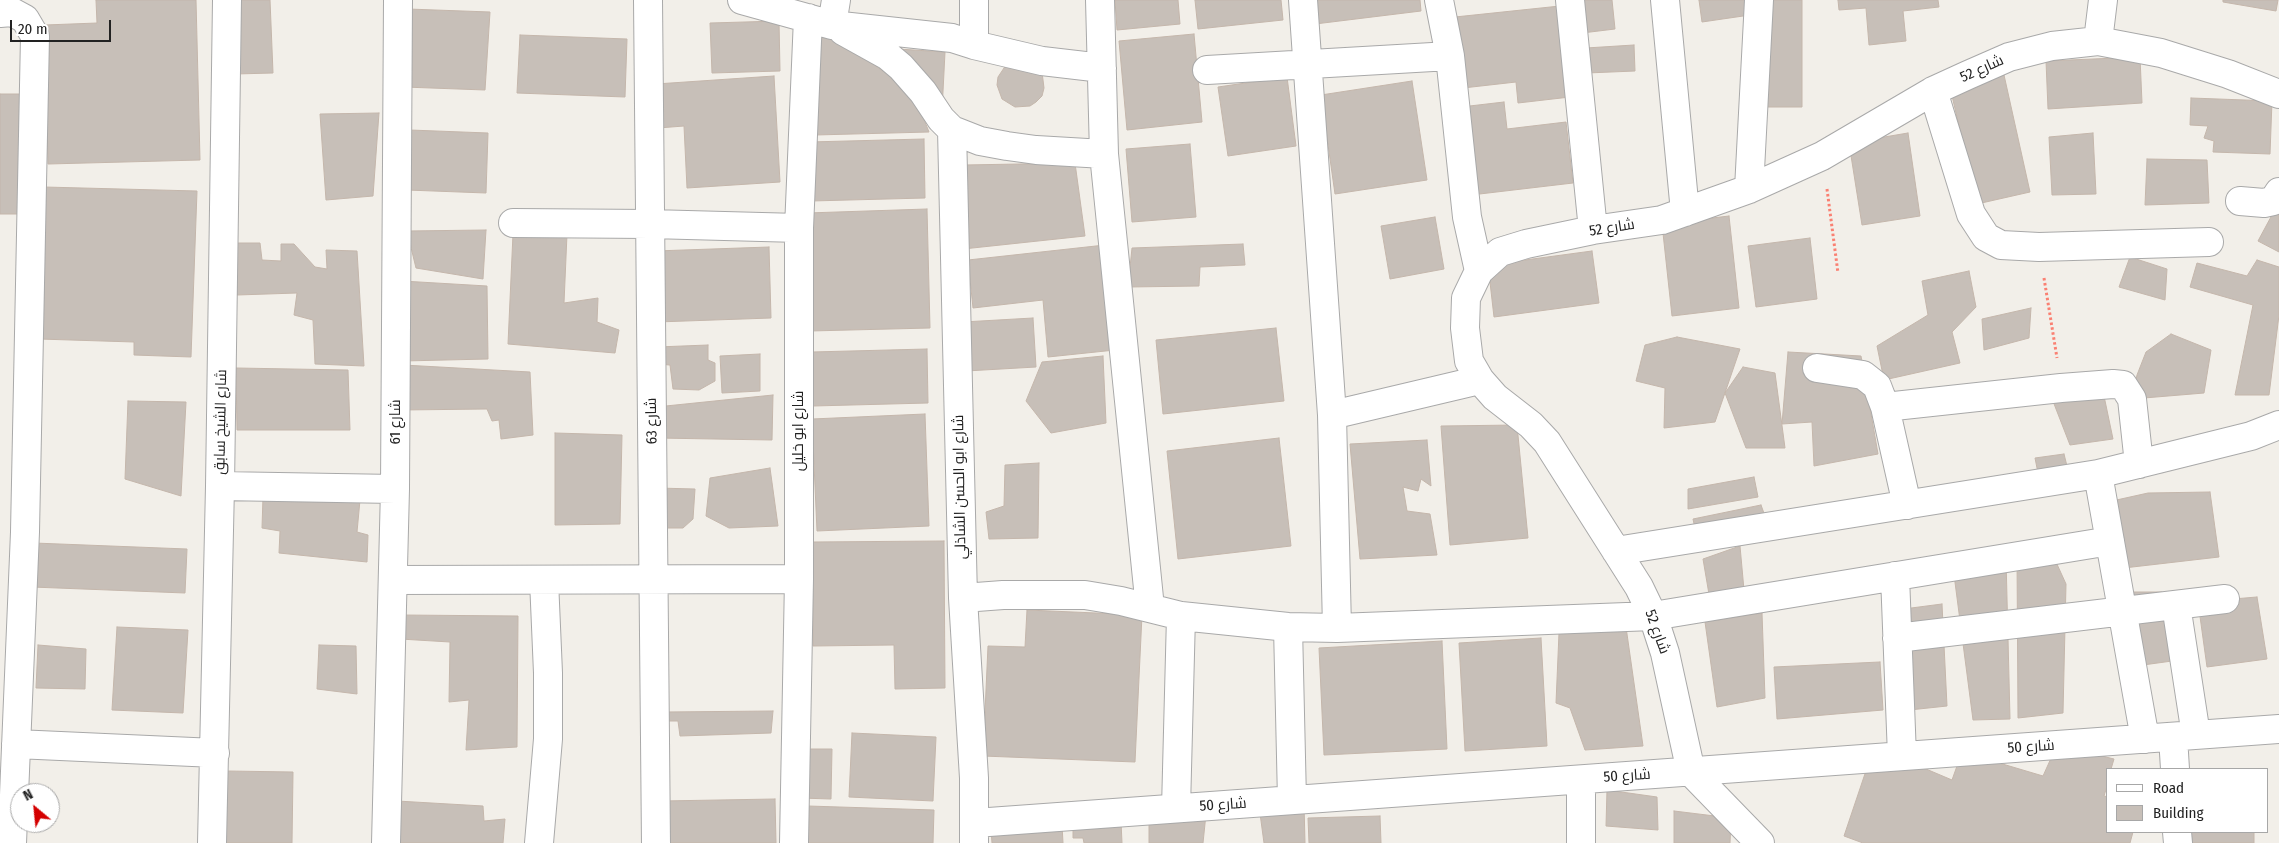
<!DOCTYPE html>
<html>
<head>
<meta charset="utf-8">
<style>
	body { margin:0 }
	#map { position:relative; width:2279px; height:843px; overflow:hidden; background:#f2efe9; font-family:"Fira Sans Condensed",sans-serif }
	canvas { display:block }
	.legend { position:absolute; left:2106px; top:768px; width:162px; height:65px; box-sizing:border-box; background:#fff; border:1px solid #a7a7a7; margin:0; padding:6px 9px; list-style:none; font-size:15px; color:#222 }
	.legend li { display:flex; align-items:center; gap:10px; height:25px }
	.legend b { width:25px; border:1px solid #a7a7a7 }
	.north { position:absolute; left:10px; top:783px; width:50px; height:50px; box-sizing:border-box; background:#fff; border:1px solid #a7a7a7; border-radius:50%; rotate:332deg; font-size:14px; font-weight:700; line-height:20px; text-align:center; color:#222 }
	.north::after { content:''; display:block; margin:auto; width:18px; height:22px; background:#d40000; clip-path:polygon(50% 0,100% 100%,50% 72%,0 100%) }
	.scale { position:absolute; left:10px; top:20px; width:101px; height:22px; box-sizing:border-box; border:2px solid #222; border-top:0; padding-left:6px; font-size:15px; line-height:18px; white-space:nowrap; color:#222; -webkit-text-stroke:4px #fff; paint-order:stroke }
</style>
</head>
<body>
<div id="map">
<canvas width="2279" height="843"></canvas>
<ul class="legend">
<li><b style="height:6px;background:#fff"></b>Road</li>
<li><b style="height:14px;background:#c7bfb8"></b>Building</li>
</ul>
<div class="north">N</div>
<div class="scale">20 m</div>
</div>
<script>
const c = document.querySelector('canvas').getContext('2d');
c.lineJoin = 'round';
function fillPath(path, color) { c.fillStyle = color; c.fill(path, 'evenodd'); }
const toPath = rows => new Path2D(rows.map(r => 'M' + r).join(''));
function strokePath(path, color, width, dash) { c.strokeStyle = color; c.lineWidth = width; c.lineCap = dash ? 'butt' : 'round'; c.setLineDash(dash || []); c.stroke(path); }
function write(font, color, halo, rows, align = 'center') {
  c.font = font + ' "Fira Sans Condensed",Cairo,sans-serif'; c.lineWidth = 4; c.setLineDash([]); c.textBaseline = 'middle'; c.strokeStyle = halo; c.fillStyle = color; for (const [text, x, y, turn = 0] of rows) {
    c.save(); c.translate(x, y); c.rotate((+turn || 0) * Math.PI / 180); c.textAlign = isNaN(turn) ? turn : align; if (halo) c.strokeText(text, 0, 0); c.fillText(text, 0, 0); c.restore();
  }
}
const building = toPath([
	[96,0,196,0,200,160,48,164,45,25,97,23,96,0],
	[235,0,270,0,273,73,235,74,235,0],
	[1115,0,1178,0,1180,24,1117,30,1115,0],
	[1195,0,1281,0,1283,20,1198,29,1195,0],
	[1312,0,1420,0,1421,11,1315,24,1312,0],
	[1579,0,1612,0,1615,29,1582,33,1579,0],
	[1699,0,1749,0,1750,15,1702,22,1699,0],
	[1764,0,1802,0,1802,107,1764,107,1764,0],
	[1838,0,1938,0,1939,7,1903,11,1906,41,1869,45,1866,8,1839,10,1838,0],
	[2223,0,2278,0,2276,11,2223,2,2223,0],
	[1560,6,1570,97,1518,103,1516,82,1463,88,1455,17,1560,6],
	[408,9,490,12,485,90,404,87,408,9],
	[779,21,780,71,712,73,710,23,779,21],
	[813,34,830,34,913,92,929,132,815,135,813,34],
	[1194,34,1202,122,1127,130,1119,41,1194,34],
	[520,35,627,39,625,97,517,93,520,35],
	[1634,45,1635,71,1587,73,1586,48,1634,45],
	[898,49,945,52,942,111,898,49],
	[2140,57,2142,103,2048,109,2046,61,2140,57],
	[1006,65,1042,72,1044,88,1042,96,1036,102,1030,106,1015,107,1002,99,997,85,998,77,1006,65],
	[2004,75,2030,192,1977,204,1950,87,2004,75],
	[774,76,780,182,687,188,684,126,658,128,656,84,774,76],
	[1287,77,1296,146,1228,156,1218,87,1287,77],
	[1412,81,1427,180,1335,194,1321,95,1412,81],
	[0,94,23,94,23,214,0,214,0,94],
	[2191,98,2272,101,2270,154,2213,152,2214,141,2204,138,2208,126,2190,125,2191,98],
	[1504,102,1507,129,1566,122,1573,183,1471,195,1461,107,1504,102],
	[379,113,373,196,326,200,320,114,379,113],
	[410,130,488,133,486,193,407,190,410,130],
	[1908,133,1920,216,1862,225,1849,143,1908,133],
	[2093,133,2096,194,2052,195,2049,137,2093,133],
	[924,139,925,198,811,201,809,142,924,139],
	[1190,144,1196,217,1132,222,1126,149,1190,144],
	[2147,159,2207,160,2209,203,2145,205,2147,159],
	[1075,163,1085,236,963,249,964,165,1075,163],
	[44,187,197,191,191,357,134,355,134,342,39,339,44,187],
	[2279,202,2279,252,2258,241,2279,202],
	[927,209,930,328,810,331,807,213,927,209],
	[1729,216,1739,308,1672,316,1662,224,1729,216],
	[1435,217,1444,269,1390,279,1381,226,1435,217],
	[486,230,483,279,416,268,407,231,486,230],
	[513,234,567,234,564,303,598,298,597,322,619,330,615,353,508,344,513,234],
	[1810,238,1817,299,1756,307,1748,246,1810,238],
	[232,243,260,243,262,260,281,261,281,244,294,244,315,267,327,269,326,250,357,251,364,366,315,364,313,320,294,315,297,293,237,295,232,243],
	[1243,244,1245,265,1200,267,1199,286,1128,287,1132,248,1243,244],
	[1105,245,1115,350,1048,357,1043,300,973,308,968,260,1105,245],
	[769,247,771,318,657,322,655,251,769,247],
	[1592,251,1599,303,1494,317,1488,265,1592,251],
	[2130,257,2167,269,2165,300,2119,287,2130,257],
	[2257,260,2279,267,2279,315,2269,395,2235,395,2253,305,2190,287,2197,263,2247,276,2257,260],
	[1969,271,1976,307,1952,332,1960,363,1884,380,1877,346,1928,315,1922,281,1969,271],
	[402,281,487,286,488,359,403,361,402,281],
	[2031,308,2029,338,1984,350,1982,319,2031,308],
	[1033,318,1036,367,966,371,963,322,1033,318],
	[1276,328,1284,401,1163,414,1156,340,1276,328],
	[2171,334,2211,350,2204,393,2132,399,2137,375,2146,352,2171,334],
	[1677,337,1740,349,1715,422,1664,428,1665,388,1636,381,1645,345,1677,337],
	[708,345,708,360,715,363,715,381,699,390,673,389,670,365,656,364,657,347,708,345],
	[927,349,928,403,813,406,812,352,927,349],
	[1788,352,1861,356,1878,454,1814,466,1812,422,1782,424,1788,352],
	[760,354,760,391,722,393,720,356,760,354],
	[1103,356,1106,423,1051,433,1026,401,1042,362,1103,356],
	[403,365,530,372,533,435,501,439,499,420,492,421,487,409,401,410,403,365],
	[1743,367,1775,373,1785,448,1746,448,1725,393,1743,367],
	[236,368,348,370,350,430,237,430,236,368],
	[2099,372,2113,439,2070,445,2044,378,2099,372],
	[773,395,772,440,657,438,656,407,773,395],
	[128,401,186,402,181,496,125,479,128,401],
	[925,414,929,526,817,531,812,419,925,414],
	[1517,425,1528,538,1450,545,1441,426,1517,425],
	[555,433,622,435,620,524,555,525,555,433],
	[1279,438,1291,546,1178,559,1167,451,1279,438],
	[1427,440,1431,486,1421,479,1418,491,1403,487,1407,511,1430,514,1437,555,1360,559,1350,444,1427,440],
	[2064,454,2073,490,2040,483,2035,458,2064,454],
	[1039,463,1038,538,989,539,986,512,1004,506,1005,465,1039,463],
	[770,468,778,526,729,528,706,516,710,478,770,468],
	[1754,477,1758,497,1688,509,1688,489,1754,477],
	[657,488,695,489,693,519,683,528,656,528,657,488],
	[2210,492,2219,557,2115,569,2112,501,2148,493,2210,492],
	[263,497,360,500,357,532,368,535,367,562,279,553,280,531,262,528,263,497],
	[1761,505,1769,527,1697,538,1693,519,1761,505],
	[944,541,945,688,895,689,894,645,813,646,812,542,944,541],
	[34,543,187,549,185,593,32,587,34,543],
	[1740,546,1745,601,1711,606,1703,559,1740,546],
	[2051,551,2066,584,2063,713,2018,718,2017,556,2051,551],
	[2006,558,2010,719,1973,720,1953,567,2006,558],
	[2119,592,2162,592,2172,661,2143,665,2119,592],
	[2257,597,2267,659,2207,667,2198,602,2257,597],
	[1942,604,1947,706,1900,711,1896,610,1942,604],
	[1027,610,1142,615,1135,762,983,756,988,646,1025,647,1027,610],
	[1762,613,1765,698,1717,707,1705,622,1762,613],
	[401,615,518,616,517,747,466,750,469,700,449,702,450,642,400,639,401,615],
	[117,627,188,630,183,713,112,710,117,627],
	[1626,627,1643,746,1585,750,1570,708,1556,703,1559,633,1626,627],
	[1541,638,1547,746,1465,751,1459,643,1541,638],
	[1442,641,1447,749,1324,755,1319,648,1442,641],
	[38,645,86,649,85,689,36,688,38,645],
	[319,645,356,646,357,694,317,689,319,645],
	[1880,662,1883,710,1777,719,1774,667,1880,662],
	[773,711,771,733,680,736,678,721,663,721,665,712,773,711],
	[852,733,936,737,933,801,849,797,852,733],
	[2057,745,2114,759,2111,769,2108,769,2108,783,2104,796,2108,797,2108,832,2133,832,2130,843,1863,843,1844,836,1874,747,1952,780,1962,752,2043,776,2057,745],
	[801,749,832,749,831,799,800,798,801,749],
	[227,771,293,772,292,843,226,843,227,771],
	[1607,790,1657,797,1658,830,1606,826,1607,790],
	[775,799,776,843,663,843,662,801,775,799],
	[397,801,483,806,484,821,505,819,503,843,395,843,397,801],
	[1304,804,1305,843,1264,843,1259,806,1304,804],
	[808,806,934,810,933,843,807,843,808,806],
	[1674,811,1731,818,1730,843,1674,843,1674,811],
	[1206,814,1203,843,1149,843,1149,820,1206,814],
	[1380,816,1381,843,1309,843,1308,818,1380,816],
	[1073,821,1121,822,1122,843,1084,843,1083,838,1073,838,1073,821],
	[1062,825,1063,843,992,843,991,829,1062,825],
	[2182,832,2254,832,2254,843,2182,843,2182,832]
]);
fillPath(building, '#c7bfb8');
strokePath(building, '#c4b6ab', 1);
const street = toPath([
	[648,0,656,843],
	[742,0,832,25,952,38,974,45,1042,61,1102,68],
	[974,0,974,45],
	[1100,0,1104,154,1150,608],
	[1303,0,1332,415,1337,628],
	[1439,0,1450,56,1467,217,1479,271],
	[1570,0,1593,230],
	[1665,0,1685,212],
	[0,13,12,12,25,19,35,36,25,532,12,843],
	[832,25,836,0],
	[843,31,888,56,901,67,923,92,941,119,952,130,980,141,1007,146,1036,150,1104,154],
	[2098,41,2103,0],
	[1207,70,1450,56],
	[1933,91,1971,214,1986,237,2001,245,2039,247,2209,242],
	[952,130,963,598,974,778,974,843],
	[1749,189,1759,0],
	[2240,201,2264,203,2273,201,2279,192],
	[513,223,650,224,799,228],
	[1817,368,1863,375,1877,386,1885,407,1907,505],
	[1885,407,2061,388,2113,384,2123,385,2132,399,2139,464],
	[1332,415,1480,380],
	[2098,474,2145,739],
	[220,486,395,489],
	[1616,551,2098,474,2251,436,2279,425],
	[1895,576,1902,756],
	[393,580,799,579],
	[963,598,1003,595,1085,595,1121,601,1181,616,1288,627,1337,628,1653,616,2110,541],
	[2176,605,2196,735],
	[1288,627,1292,800],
	[1897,638,2225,599],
	[2173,737,2175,769],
	[16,744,215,753],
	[1581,780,1581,843],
	[1176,808,1181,616],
	[975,823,2279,729],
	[2177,832,2178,843],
	[212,843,220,486,227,0],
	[386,843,395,489,398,0],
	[539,843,548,739,548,673,544,580],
	[794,843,799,579,799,228,808,18],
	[1760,843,1691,772,1665,653,1653,616,1639,587,1547,442,1531,425,1495,397,1480,380,1469,361,1465,328,1466,298,1479,271,1500,252,1526,244,1593,230,1662,220,1749,189,1822,156,1933,91,1968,75,2009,57,2052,46,2098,41,2161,53,2228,74,2279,94]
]);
strokePath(street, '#a9a9a9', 30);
strokePath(toPath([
	[1827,189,1838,273],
	[2044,278,2057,358]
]), '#fa8072', 3, [2.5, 2.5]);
strokePath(street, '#fff', 28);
write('15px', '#222', '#fff', [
	["شارع 52",1982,69,-24],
	["شارع 52",1612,228,-9],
	["شارع 63",652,421,-91],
	["شارع الشيخ سابق",221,422,-89],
	["شارع 61",396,422,-90],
	["شارع ابو خليل",799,431,-90],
	["شارع ابو الحسن الشاذلي",960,487,-91],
	["شارع 52",1657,632,70],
	["شارع 50",2031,747,-4],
	["شارع 50",1627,776,-4],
	["شارع 50",1223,805,-4]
]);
</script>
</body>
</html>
